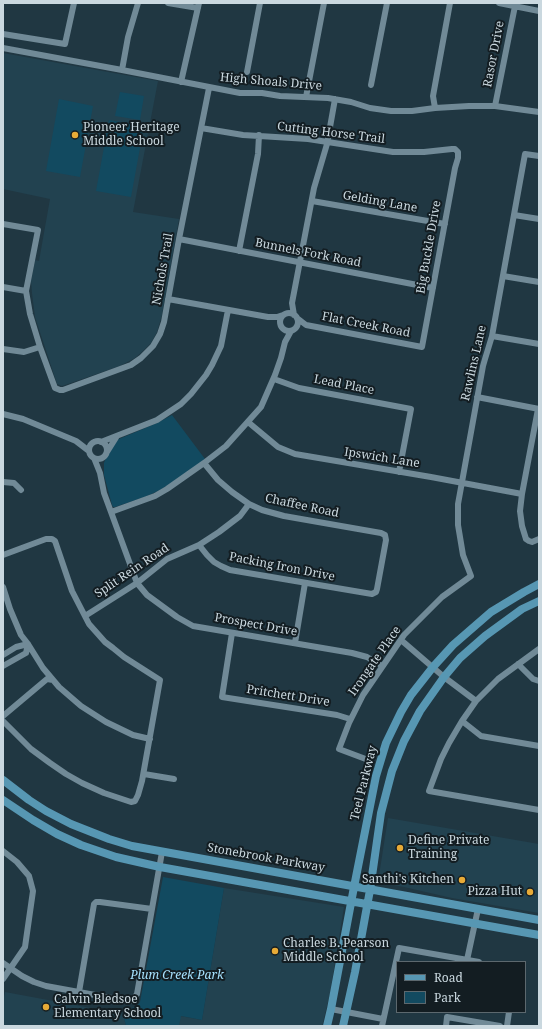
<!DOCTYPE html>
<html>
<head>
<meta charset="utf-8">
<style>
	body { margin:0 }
	#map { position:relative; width:542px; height:1029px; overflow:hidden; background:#203742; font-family:"Noto Serif",serif }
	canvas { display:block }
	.frame { position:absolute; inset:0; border:4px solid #cad8df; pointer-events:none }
	.legend { position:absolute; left:396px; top:961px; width:130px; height:52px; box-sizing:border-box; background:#131d22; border:1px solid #5c686e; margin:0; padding:5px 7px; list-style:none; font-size:12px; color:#cad8df }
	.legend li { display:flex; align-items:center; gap:8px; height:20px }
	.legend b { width:20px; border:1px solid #5c686e }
</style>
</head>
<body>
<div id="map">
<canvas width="542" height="1029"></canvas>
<div class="frame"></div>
<ul class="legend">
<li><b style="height:5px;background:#5797b3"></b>Road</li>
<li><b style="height:11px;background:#124a60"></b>Park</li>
</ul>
</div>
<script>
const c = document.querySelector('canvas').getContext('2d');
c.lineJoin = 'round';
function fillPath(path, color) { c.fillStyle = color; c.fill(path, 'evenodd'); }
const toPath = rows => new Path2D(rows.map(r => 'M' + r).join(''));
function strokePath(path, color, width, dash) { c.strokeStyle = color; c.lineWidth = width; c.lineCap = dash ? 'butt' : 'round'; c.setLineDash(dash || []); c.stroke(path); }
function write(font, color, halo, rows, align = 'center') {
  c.font = font + ' "Noto Serif",serif'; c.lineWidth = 4; c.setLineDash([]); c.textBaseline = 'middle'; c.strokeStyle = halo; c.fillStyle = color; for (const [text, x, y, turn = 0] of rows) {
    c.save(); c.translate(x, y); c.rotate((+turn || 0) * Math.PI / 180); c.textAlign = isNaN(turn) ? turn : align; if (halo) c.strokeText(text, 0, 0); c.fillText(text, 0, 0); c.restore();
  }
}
fillPath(toPath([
	[3,53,158,81,133,212,179,219,162,315,157,332,151,343,143,351,135,358,120,366,62,386,57,384,35,317,32,293,31,281,35,260,39,261,50,199,3,189],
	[388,818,539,844,539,913,452,898,404,887,378,882],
	[224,888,344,907,330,994,322,1026,179,1026,180,1016,202,1020],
	[5,992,123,1014,126,1026,3,1026,3,1001]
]), '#224250');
fillPath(toPath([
	[120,92,144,96,140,120,115,116],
	[59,99,93,106,80,177,46,171],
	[109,120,144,126,131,197,96,191],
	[172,415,205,459,194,469,160,490,145,497,115,507,113,507,112,505,104,475,104,463,107,455,115,442,119,439,157,423],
	[163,877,224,888,202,1020,181,1016,179,1026,126,1026,123,1014,127,1008,132,1008,137,1006,140,1002]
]), '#124a60');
strokePath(toPath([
	[168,3,198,8],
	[499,3,539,11],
	[3,34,65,44,74,3],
	[3,48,122,70,240,93,262,93,280,96,328,98,351,102,370,108,391,111,412,111,435,108,469,106,495,106,539,112],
	[122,70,128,37,138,3],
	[247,72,260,3],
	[181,82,199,3],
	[371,85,387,3],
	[306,97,324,3],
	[495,106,515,6],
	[435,108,433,96,450,3],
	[201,128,243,135,308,139,393,152,424,152,452,149,455,149,458,152,458,158,455,168,422,347,306,325,297,318],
	[312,201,445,224],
	[514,215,539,219],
	[3,224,38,230,26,291,30,314,40,347,55,388,60,390,63,390,131,365,141,358,153,346,160,334,164,322,179,239,209,88],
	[179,239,433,288],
	[239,251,258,154,259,135],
	[503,276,539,282],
	[3,287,26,291],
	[168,299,268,317,277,317,283,315],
	'280 322a9 9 0 1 1 18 0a9 9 0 1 1-18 0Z',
	[294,315,292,303,314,188,327,144,335,99],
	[492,336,539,344],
	[3,349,24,352,40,347],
	[274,379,299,388,411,409,399,472],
	[477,397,539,409],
	[538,409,522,494,520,511,522,526,526,539,529,541,532,542,539,539],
	[3,414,23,419,76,441,89,451],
	[248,422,278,447,295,454,431,477,522,494],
	'89 450a9 9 0 1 1 18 0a9 9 0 1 1-18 0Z',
	[101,442,157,420,181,404,191,394,206,375,212,365,221,346,228,310],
	[107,452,117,436],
	[94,458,100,473,104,493,111,512,137,583,147,595,177,617,193,626,352,653,367,657,382,666],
	[3,482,14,483,21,490],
	[111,512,155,496,167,489,204,463,226,446,261,407,275,375,281,358,285,342,291,331],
	[199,545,207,555,214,562,221,566,230,570,372,594,376,592,377,589,386,540,385,535,381,533,284,516,262,510,249,504,232,492,218,480,204,463],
	[3,555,46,539,52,539,55,541,72,591,89,624,105,642,113,648,124,657,160,680,142,781,138,795,135,801,131,802,104,793,82,783,66,774,50,763,31,749,3,721],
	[3,587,10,609,21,635,28,644,43,668,59,687,81,706,106,722,133,735,150,739],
	[85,616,137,583,167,559,199,545,219,532,240,516,249,504],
	[232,633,222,697,337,715,350,719],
	[401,640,444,677,476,701],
	[295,643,305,583],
	[539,649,498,679,476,701,462,721,449,743,441,759,429,791,539,810],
	[3,655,16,647,28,644],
	[518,664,533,679,539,681],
	[3,666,26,653,28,644],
	[3,716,47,679,53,680],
	[462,721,481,736,539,746],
	[371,761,339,749,349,723,363,695,404,635,442,597,471,576,463,555,458,525,458,504,483,366,485,359,492,336,525,154,539,156],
	[144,774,174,779],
	[3,851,17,862,29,876,33,891,25,947,3,979],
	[467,960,478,909],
	[3,963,22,976,34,982,46,986,128,1001,132,1001,137,994,162,852],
	[79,992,94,904,96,902,100,902,152,909],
	[331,1009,383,1019],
	[382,1026,399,948,479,962],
	[446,1026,447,1017,500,1026],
	[507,1026,509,1012]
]), '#718a97', 6);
strokePath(toPath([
	[3,780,29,800,46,811,71,824,109,839,132,846,539,920],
	[3,800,33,820,57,834,81,845,116,857,160,867,539,935],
	[327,1026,331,1009,354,887,376,776,386,743,401,712,411,695,433,667,453,645,491,612,524,592,539,584],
	[343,1026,355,972,370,890,381,813,392,771,404,741,420,711,444,677,460,658,485,636,522,609,539,601]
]), '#5797b3', 8);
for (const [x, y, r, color] of [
	[75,135,4,"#e8ab37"],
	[400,848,4,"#e8ab37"],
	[462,880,4,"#e8ab37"],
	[530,892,4,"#e8ab37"],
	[275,951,4,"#e8ab37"],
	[46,1007,4,"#e8ab37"]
]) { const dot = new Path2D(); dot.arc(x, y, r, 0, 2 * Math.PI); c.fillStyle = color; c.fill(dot); strokePath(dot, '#131d22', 1.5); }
write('12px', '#cad8df', '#131d22', [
	["Rasor Drive",494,54,-79],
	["High Shoals Drive",271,82,5],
	["Cutting Horse Trail",331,133,7],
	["Gelding Lane",380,202,10],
	["Big Buckle Drive",429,247,-80],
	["Bunnels Fork Road",308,253,11],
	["Nichols Trail",163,269,-80],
	["Flat Creek Road",366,325,11],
	["Rawlins Lane",474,363,-77],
	["Lead Place",344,385,11],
	["Ipswich Lane",382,458,9],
	["Chaffee Road",302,506,12],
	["Packing Iron Drive",282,567,11],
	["Split Rein Road",132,571,-34],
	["Prospect Drive",256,625,10],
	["Irongate Place",375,661,-55],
	["Pritchett Drive",288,696,9],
	["Teel Parkway",364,783,-76],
	["Stonebrook Parkway",266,858,10]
]);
write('12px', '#cad8df', '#131d22', [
	["Pioneer Heritage",83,128],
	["Middle School",83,142],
	["Define Private",408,841],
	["Training",408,855],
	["Santhi's Kitchen",454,880,"right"],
	["Pizza Hut",522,892,"right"],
	["Charles B. Pearson",283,944],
	["Middle School",283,958],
	["Calvin Bledsoe",54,1000],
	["Elementary School",54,1014]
], 'left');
write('italic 12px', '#a5e0fc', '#131d22', [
	["Plum Creek Park",177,976]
]);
</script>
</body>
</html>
